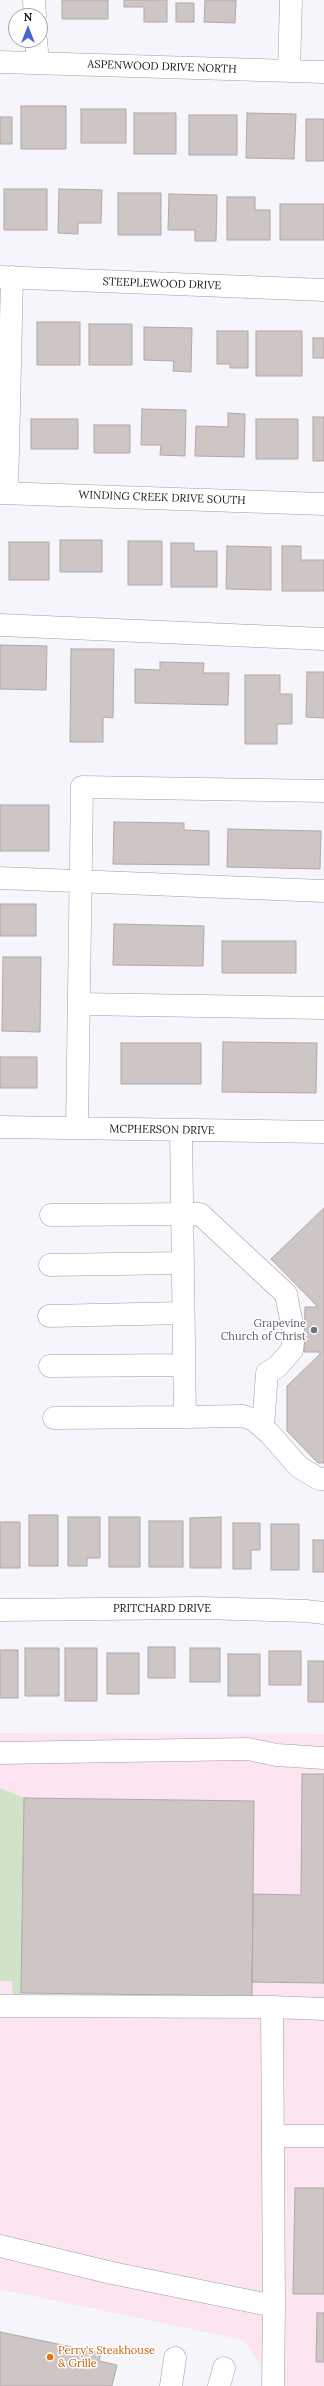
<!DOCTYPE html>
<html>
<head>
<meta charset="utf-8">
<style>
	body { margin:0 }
	#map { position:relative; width:324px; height:2386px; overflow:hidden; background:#f5f5fb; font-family:Lora,serif }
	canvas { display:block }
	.north { position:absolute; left:8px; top:8px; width:40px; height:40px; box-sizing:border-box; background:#fff; border:1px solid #a2a2a3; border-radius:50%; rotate:0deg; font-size:11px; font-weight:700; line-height:16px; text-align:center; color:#171719 }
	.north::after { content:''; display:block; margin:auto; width:14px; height:18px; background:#4864d8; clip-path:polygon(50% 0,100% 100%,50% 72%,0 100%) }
</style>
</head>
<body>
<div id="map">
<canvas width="324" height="2386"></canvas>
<div class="north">N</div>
</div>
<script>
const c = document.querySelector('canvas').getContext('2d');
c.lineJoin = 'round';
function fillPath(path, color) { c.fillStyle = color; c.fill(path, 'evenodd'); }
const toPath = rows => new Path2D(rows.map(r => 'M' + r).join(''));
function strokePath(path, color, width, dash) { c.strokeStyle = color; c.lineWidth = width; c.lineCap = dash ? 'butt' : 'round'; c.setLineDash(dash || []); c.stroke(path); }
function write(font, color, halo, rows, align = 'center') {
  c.font = font + ' Lora,serif'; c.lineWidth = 3; c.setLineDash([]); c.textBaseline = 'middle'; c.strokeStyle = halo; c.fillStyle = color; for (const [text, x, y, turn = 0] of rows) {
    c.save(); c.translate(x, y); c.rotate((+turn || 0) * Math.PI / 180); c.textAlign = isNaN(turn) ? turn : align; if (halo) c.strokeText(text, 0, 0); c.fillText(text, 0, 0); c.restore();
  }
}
fillPath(toPath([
	[0,1733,324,1734,324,2386,273,2386,244,2340,0,2289]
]), '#fce4f0');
fillPath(toPath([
	[0,1788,24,1798,21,1996,13,1995,12,1981,0,1981]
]), '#d0e3c8');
const building = toPath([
	[62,0,108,0,108,19,62,19,62,0],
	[124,0,167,0,167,22,144,22,144,7,124,7,124,0],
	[205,0,236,0,235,23,204,22,205,0],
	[176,3,194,3,194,22,176,22,176,3],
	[21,106,66,106,66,149,21,149,21,106],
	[81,109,126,109,126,143,81,143,81,109],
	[134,113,176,113,176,154,134,154,134,113],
	[247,113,296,114,294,159,246,158,247,113],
	[189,115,237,115,237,155,189,155,189,115],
	[0,117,12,117,12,144,0,144,0,117],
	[306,119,324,119,324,161,306,161,306,119],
	[4,189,47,189,47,230,4,230,4,189],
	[59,189,102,190,101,223,78,223,78,234,58,233,59,189],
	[118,193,161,193,161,235,118,235,118,193],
	[169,194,217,195,216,241,195,241,195,230,168,230,169,194],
	[227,197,255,197,255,210,270,210,270,240,227,240,227,197],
	[280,204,324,204,324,240,280,240,280,204],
	[37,322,80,322,80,365,37,365,37,322],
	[89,324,132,324,132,365,89,365,89,324],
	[144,327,192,328,191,372,173,371,174,361,144,360,144,327],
	[217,331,248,331,248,368,230,368,230,364,217,364,217,331],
	[256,331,302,331,302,376,256,376,256,331],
	[313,338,324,338,324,358,313,358,313,338],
	[142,409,186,410,185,456,160,455,161,445,141,445,142,409],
	[228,413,245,414,244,457,195,456,196,426,228,427,228,413],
	[313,417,324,417,324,461,313,461,313,417],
	[31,419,78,419,78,449,31,449,31,419],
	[256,419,298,419,298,459,256,459,256,419],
	[94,425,130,425,130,453,94,453,94,425],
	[60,540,102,540,102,572,60,572,60,540],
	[128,541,162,541,162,585,128,585,128,541],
	[9,542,49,542,49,580,9,580,9,542],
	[171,543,194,543,194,551,217,551,217,587,171,587,171,543],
	[227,546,271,547,271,590,226,589,227,546],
	[282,546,301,546,301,560,324,560,324,591,282,591,282,546],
	[0,645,47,646,46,690,0,689,0,645],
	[71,649,114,649,113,718,103,717,103,742,70,742,71,649],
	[160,662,204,663,203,673,229,673,228,705,135,703,135,669,160,670,160,662],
	[307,672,324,672,324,718,306,717,307,672],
	[245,675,280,675,280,694,292,694,292,724,277,724,277,744,245,744,245,675],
	[0,805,49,805,49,851,0,851,0,805],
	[114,822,184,823,184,830,209,831,209,865,113,864,114,822],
	[228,829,321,831,320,869,227,867,228,829],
	[0,904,36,904,36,936,0,936,0,904],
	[114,924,204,926,203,966,113,965,114,924],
	[222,941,296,941,296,973,222,973,222,941],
	[3,957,41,957,40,1032,2,1031,3,957],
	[223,1042,317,1043,316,1093,222,1092,223,1042],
	[121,1043,201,1043,201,1084,121,1084,121,1043],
	[0,1057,37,1057,37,1088,0,1088,0,1057],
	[324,1208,324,1463,318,1463,287,1431,287,1386,320,1354,320,1352,304,1352,305,1307,318,1307,271,1259,324,1208],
	[29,1515,58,1515,58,1566,29,1566,29,1515],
	[68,1517,100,1517,100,1558,87,1558,87,1566,68,1566,68,1517],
	[109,1517,140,1517,140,1567,109,1567,109,1517],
	[221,1517,221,1568,190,1568,190,1518,221,1517],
	[149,1521,183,1521,183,1567,149,1567,149,1521],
	[0,1522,20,1522,20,1568,0,1568,0,1522],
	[233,1523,260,1523,260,1550,251,1550,251,1569,233,1569,233,1523],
	[271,1524,299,1524,299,1570,271,1570,271,1524],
	[313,1540,324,1540,324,1572,313,1572,313,1540],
	[148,1647,175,1647,175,1678,148,1678,148,1647],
	[25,1648,59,1648,59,1696,25,1696,25,1648],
	[65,1648,97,1648,97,1701,65,1701,65,1648],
	[190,1648,220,1648,220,1682,190,1682,190,1648],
	[0,1650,18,1650,18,1698,0,1698,0,1650],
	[269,1651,301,1651,301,1685,269,1685,269,1651],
	[107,1653,139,1653,139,1694,107,1694,107,1653],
	[228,1654,260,1654,260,1696,228,1696,228,1654],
	[308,1661,324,1661,324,1702,308,1702,308,1661],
	[302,1774,324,1774,324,1983,252,1982,253,1894,301,1895,302,1774],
	[24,1798,254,1801,252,1996,21,1993,24,1798],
	[295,2188,324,2188,324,2294,293,2294,295,2188],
	[317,2313,324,2313,324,2362,316,2362,317,2313],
	[0,2332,101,2353,99,2361,117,2365,112,2386,0,2386,0,2332]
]);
fillPath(building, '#cdc6c4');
strokePath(building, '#afa9a6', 1);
const minor = toPath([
	[34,0,35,16],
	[36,40,38,63],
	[0,62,324,72],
	[289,70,291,0],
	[0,277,324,290],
	[0,493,324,504],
	[7,493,12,277],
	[0,625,324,639],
	[0,878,324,891],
	[79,1004,324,1008],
	[0,1127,324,1132],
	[77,1128,82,787,324,791],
	[181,1130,185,1417,243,1416,254,1420,269,1433,299,1467,319,1479,324,1479],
	[51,1215,200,1214,286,1294,294,1335,292,1350,277,1367,267,1373,263,1427],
	[50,1265,183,1263],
	[49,1316,183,1313],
	[50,1366,184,1365],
	[54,1418,185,1417],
	[0,1610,201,1608,306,1611,324,1613],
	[0,1753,248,1749,277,1755,324,1758],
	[0,2006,272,2007],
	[273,2136,324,2136],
	[0,2246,112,2273,274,2306,273,2386],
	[274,2306,272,2007,324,2009],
	[171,2386,175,2358],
	[219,2386,224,2368]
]);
strokePath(minor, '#9e9fa4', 23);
strokePath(minor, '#fff', 22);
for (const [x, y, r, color] of [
	[314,1330,4,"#6b7280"],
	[50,2357,4,"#e8710a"]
]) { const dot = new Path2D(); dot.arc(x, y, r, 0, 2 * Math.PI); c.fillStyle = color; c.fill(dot); strokePath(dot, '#fff', 1.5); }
write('11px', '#171719', '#fff', [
	["ASPENWOOD DRIVE NORTH",162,67,2],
	["STEEPLEWOOD DRIVE",162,284,2],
	["WINDING CREEK DRIVE SOUTH",162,498,2],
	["MCPHERSON DRIVE",162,1130,1],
	["PRITCHARD DRIVE",162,1609]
]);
write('11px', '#5b616d', '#fff', [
	["Grapevine",306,1324],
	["Church of Christ",306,1337]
], 'right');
write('11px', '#c56008', '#fff', [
	["Perry's Steakhouse",58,2351],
	["& Grille",58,2364]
], 'left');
</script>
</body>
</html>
